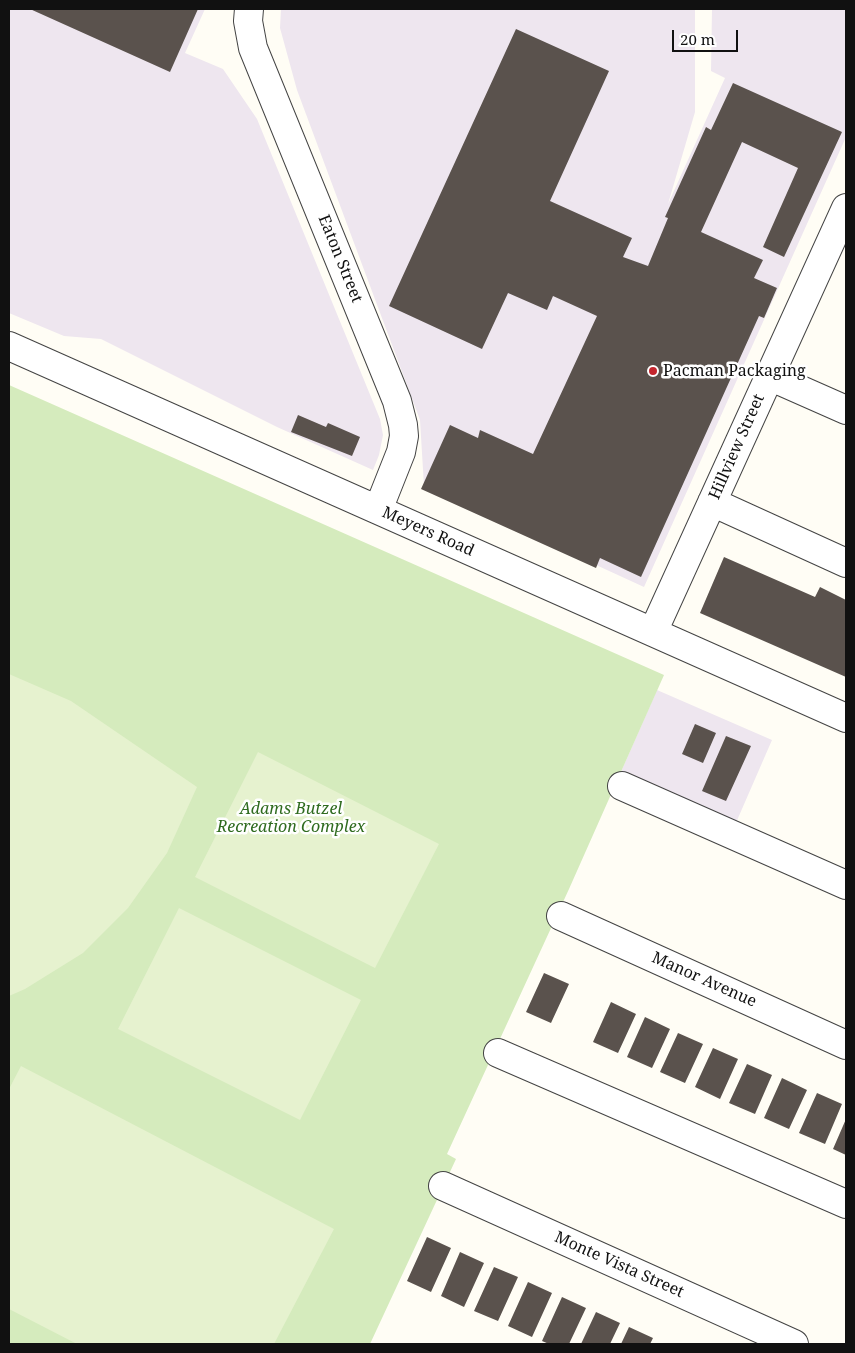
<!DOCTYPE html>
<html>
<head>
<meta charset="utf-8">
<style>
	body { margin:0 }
	#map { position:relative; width:855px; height:1353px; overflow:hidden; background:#fffdf5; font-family:"Noto Serif",serif }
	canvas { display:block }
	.frame { position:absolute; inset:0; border:10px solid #111; pointer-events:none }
	.scale { position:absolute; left:672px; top:30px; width:66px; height:22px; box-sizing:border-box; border:2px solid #111; border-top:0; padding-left:6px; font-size:15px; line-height:18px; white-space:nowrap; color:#111; -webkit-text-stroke:4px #fff; paint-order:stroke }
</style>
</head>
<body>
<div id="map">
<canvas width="855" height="1353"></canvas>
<div class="frame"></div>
<div class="scale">20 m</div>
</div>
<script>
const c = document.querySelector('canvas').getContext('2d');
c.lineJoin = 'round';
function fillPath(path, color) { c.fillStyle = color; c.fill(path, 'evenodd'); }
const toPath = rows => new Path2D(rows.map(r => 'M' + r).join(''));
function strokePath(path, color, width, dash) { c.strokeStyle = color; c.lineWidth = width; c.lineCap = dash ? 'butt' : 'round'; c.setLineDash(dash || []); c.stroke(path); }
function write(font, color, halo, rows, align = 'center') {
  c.font = font + ' "Noto Serif",serif'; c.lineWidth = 5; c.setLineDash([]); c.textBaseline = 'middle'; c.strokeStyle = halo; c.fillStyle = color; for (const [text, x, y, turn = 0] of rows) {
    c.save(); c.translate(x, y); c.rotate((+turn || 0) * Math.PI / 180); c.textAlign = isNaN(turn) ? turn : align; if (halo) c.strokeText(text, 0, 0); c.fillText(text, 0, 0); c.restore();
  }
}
fillPath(toPath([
	[9,9,205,9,185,53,223,69,257,119,380,419,383,435,379,455,373,470,277,427,101,339,64,336,9,313],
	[281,9,695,9,695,112,668,204,725,78,711,71,712,9,846,9,846,137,644,587,424,486,420,420,297,90,280,28],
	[657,690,772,740,735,825,620,774]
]), '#eee6ef');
fillPath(toPath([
	[9,385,664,675,569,889,447,1154,456,1159,370,1344,9,1344]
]), '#d5ebbd');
fillPath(toPath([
	[9,674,71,701,197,787,167,853,128,908,83,953,25,989,9,996],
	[258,752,439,844,375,968,195,877],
	[179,908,361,1000,300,1120,118,1029],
	[21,1066,334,1229,274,1344,77,1344,9,1309,9,1089]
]), '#e6f2cf');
fillPath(toPath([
	[30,9,198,9,170,72],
	[516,29,609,71,550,201,632,238,623,257,648,266,668,218,665,217,706,127,711,130,733,83,842,132,784,257,763,247,798,168,742,142,701,232,763,260,754,278,777,288,764,318,759,316,641,577,600,558,596,568,421,489,450,425,478,438,480,430,533,454,597,316,553,296,547,310,508,293,482,349,389,306],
	[298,415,326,427,328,423,360,437,352,456,291,432],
	[724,557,815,597,820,587,846,600,846,677,700,613],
	[695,724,716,733,703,763,682,754],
	[726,736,751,746,726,801,702,791],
	[544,973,569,984,551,1023,526,1012],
	[611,1002,636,1014,618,1053,593,1042],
	[645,1017,670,1029,652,1068,627,1057],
	[678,1033,703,1044,685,1083,660,1072],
	[713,1048,738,1059,720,1099,695,1087],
	[747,1064,772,1075,755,1114,729,1103],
	[782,1078,807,1090,789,1129,764,1118],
	[817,1093,842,1104,825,1144,799,1133],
	[846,1119,846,1155,833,1149],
	[427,1237,451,1248,431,1292,407,1281],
	[460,1252,484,1263,464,1307,441,1296],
	[494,1267,518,1277,498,1321,474,1311],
	[528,1282,552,1293,532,1337,508,1326],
	[562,1297,586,1308,569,1344,549,1344,542,1341],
	[596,1312,620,1323,610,1344,581,1344],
	[629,1327,653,1338,650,1344,621,1344]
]), '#5a524d');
const minor = toPath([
	[249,9,248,21,253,48,397,401,403,425,404,436,401,452,378,510],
	[9,346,846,718],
	[769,376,846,410],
	[712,502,846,563],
	[653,632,846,208],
	[622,786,846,885],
	[561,916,846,1045],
	[498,1053,846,1204],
	[443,1186,794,1344]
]);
strokePath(minor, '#444', 30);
strokePath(minor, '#fff', 28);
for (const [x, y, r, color] of [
	[653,371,5,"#c4262e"]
]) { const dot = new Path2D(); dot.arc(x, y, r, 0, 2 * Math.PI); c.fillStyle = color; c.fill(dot); strokePath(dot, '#fff', 2); }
write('16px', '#111', '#fff', [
	["Eaton Street",340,259,68],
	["Hillview Street",737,447,-66],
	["Meyers Road",428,532,24],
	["Manor Avenue",704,980,24],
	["Monte Vista Street",619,1265,24]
]);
write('16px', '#111', '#fff', [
	["Pacman Packaging",663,371]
], 'left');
write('italic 16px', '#2f6b1f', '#fff', [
	["Adams Butzel",291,809],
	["Recreation Complex",291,827]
]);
</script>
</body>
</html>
